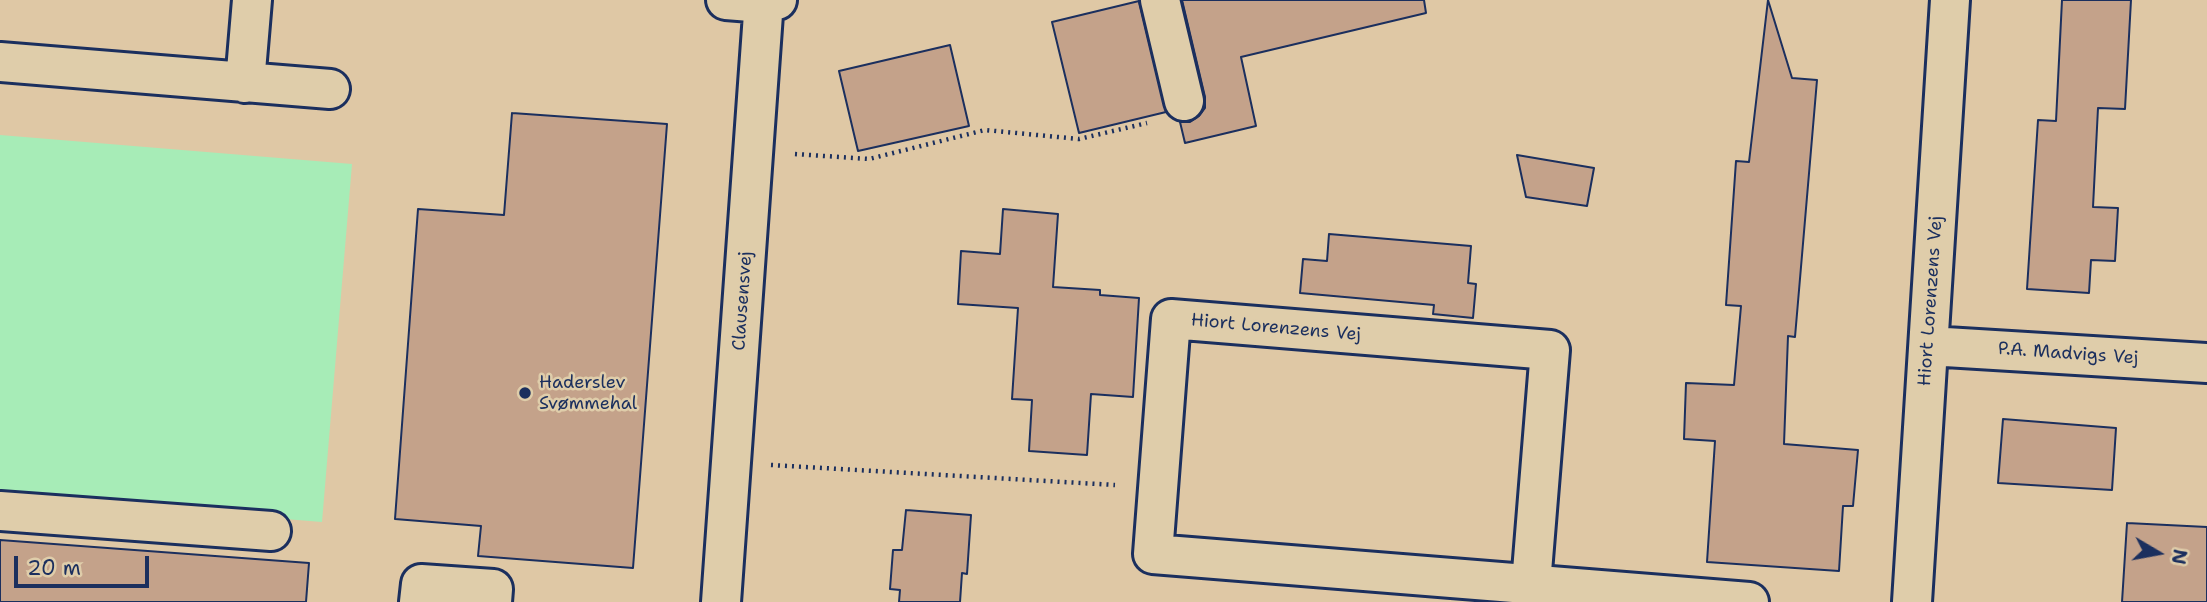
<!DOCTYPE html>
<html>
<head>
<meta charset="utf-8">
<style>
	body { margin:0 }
	#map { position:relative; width:2207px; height:602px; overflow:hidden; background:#dfc8a5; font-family:"Shantell Sans",sans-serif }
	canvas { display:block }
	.north { position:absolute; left:2123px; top:518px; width:70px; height:70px; -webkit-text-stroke:5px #dfcdaa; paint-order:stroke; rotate:100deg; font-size:19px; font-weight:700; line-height:28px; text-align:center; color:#1b2f5e }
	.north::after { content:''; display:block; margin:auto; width:24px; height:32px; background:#1b2f5e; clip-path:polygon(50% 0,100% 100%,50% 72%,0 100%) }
	.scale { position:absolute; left:14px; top:556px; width:135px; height:32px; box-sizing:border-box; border:4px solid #1b2f5e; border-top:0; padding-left:9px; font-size:21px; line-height:24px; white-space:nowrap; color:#1b2f5e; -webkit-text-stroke:5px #dfcdaa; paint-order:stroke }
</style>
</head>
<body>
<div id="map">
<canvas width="2207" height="602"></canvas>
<div class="north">N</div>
<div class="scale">20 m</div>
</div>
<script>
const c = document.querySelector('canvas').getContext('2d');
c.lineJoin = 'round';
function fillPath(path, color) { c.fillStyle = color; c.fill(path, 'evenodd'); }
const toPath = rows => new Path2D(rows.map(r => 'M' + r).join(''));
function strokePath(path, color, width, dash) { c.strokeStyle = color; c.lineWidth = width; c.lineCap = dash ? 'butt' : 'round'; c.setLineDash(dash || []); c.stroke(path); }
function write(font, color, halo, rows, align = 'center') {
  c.font = font + ' "Shantell Sans",sans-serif'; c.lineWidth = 5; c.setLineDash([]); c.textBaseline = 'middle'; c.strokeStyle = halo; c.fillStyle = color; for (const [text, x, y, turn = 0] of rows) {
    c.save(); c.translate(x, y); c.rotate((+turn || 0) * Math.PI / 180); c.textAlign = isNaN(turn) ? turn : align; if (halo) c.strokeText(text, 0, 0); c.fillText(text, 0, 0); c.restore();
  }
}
fillPath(toPath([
	[0,135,352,164,322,522,0,496]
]), '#a7ecb7');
const building = toPath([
	[1182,0,1424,0,1426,13,1241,57,1256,126,1185,143,1180,122,1190,122,1199,116,1205,108,1205,97,1182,0],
	[1768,0,1792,78,1817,80,1795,337,1788,336,1784,444,1858,450,1853,506,1843,506,1839,571,1707,562,1715,441,1684,439,1686,383,1734,385,1741,306,1726,305,1736,161,1749,162,1768,0],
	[2062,0,2131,0,2125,109,2098,108,2093,207,2118,208,2115,261,2091,260,2089,293,2027,289,2038,120,2056,121,2062,0],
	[1139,1,1166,112,1079,133,1052,22,1139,1],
	[950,45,969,126,858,151,839,71,950,45],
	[512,113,667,124,633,568,478,556,481,526,395,519,418,209,504,215,512,113],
	[1517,155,1594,168,1587,206,1526,197,1517,155],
	[1003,209,1058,214,1053,287,1100,290,1100,295,1139,298,1133,397,1091,394,1087,455,1029,451,1032,400,1012,399,1018,308,958,304,961,251,1000,254,1003,209],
	[1329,234,1471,246,1468,283,1476,284,1473,318,1433,314,1434,305,1300,293,1303,259,1327,261,1329,234],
	[2003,419,2116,428,2112,490,1998,483,2003,419],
	[906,510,971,515,967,574,962,573,960,602,899,602,900,590,890,589,893,550,902,550,906,510],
	[2127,523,2207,527,2207,602,2122,602,2127,523],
	[0,540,309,563,306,602,0,602,0,540]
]);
fillPath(building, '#c4a28a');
strokePath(building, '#1b2f5e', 2);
const minor = toPath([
	[726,0,764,3,777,0],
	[1160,0,1184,101],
	[0,62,330,89],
	[245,83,252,0],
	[1929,346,2207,363],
	[0,511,271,531],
	[1531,584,1550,350,1171,319,1153,554,1749,602],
	[419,602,421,584,493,589,492,602],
	[721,602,764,0],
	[1912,602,1950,0]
]);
strokePath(minor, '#1b2f5e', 44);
strokePath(toPath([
	[795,154,869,159,985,130,1079,139,1147,123],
	[771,465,1115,485]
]), '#1b2f5e', 4.5, [2, 5]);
strokePath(minor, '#dfcdaa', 38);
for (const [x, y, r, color] of [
	[525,393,7,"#1b2f5e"]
]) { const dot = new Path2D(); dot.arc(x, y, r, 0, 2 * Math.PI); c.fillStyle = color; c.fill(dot); strokePath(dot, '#dfcdaa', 2.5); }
write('18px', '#1b2f5e', '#dfcdaa', [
	["Clausensvej",743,301,-86],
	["Hiort Lorenzens Vej",1931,301,-86],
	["Hiort Lorenzens Vej",1276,328,5],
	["P.A. Madvigs Vej",2068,354,4]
]);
write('18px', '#1b2f5e', '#dfcdaa', [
	["Haderslev",539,383],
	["Svømmehal",539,404]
], 'left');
</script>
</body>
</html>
